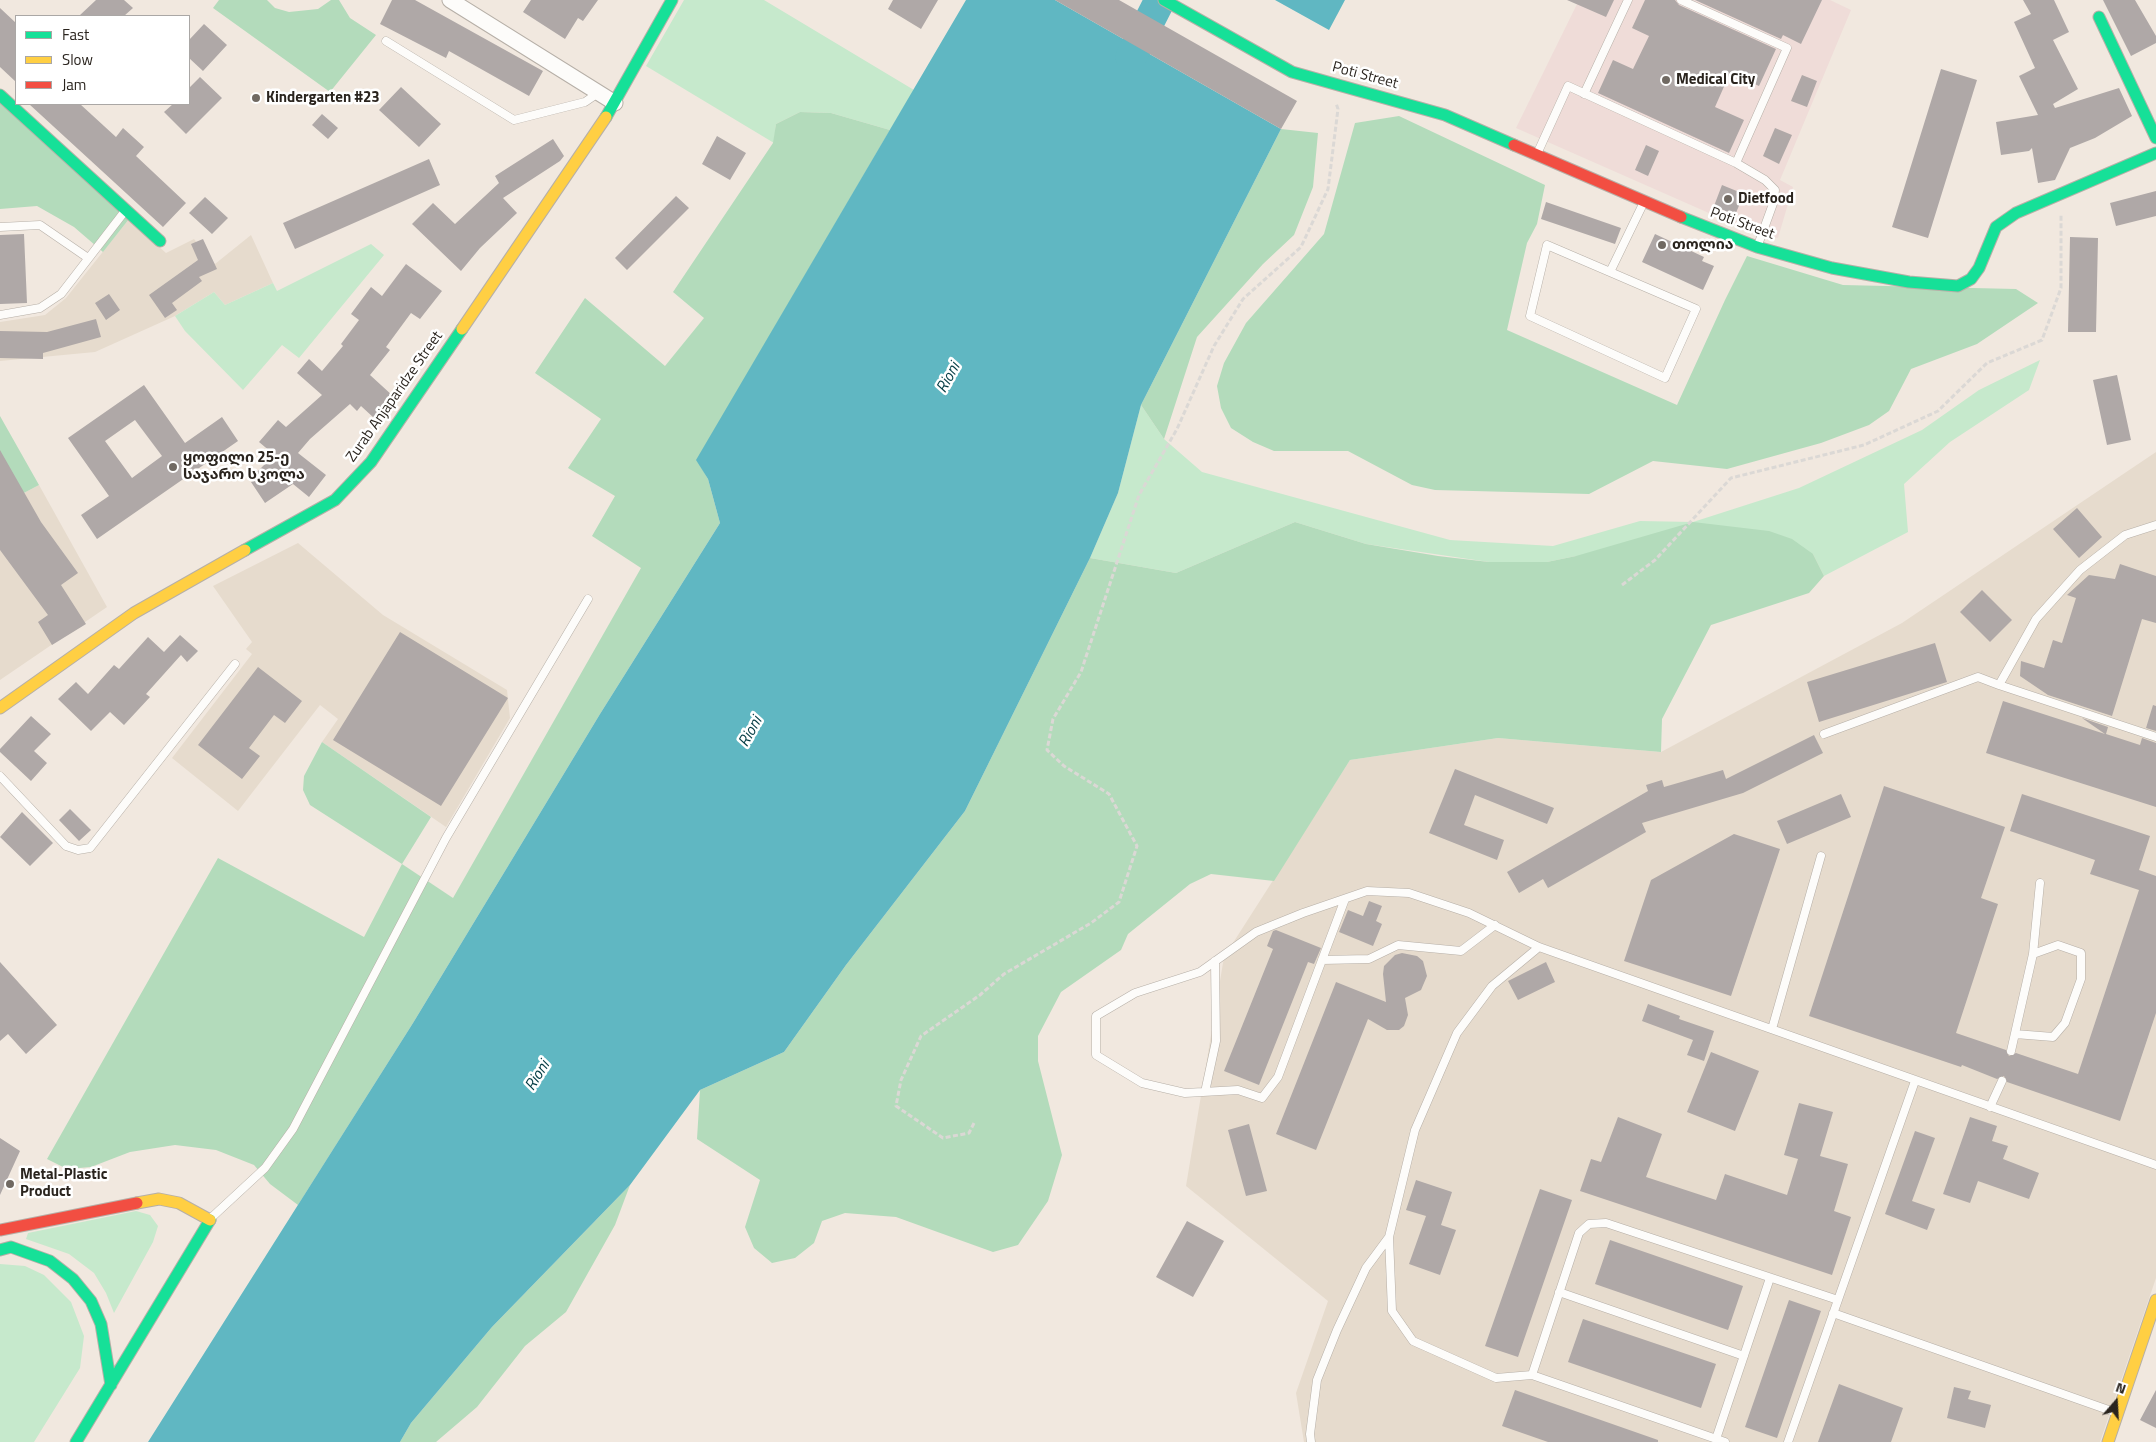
<!DOCTYPE html>
<html>
<head>
<meta charset="utf-8">
<style>
	body { margin:0 }
	#map { position:relative; width:2156px; height:1442px; overflow:hidden; background:#f1e8df; font-family:"Titillium Web",sans-serif }
	canvas { display:block }
	.legend { position:absolute; left:15px; top:15px; width:175px; height:90px; box-sizing:border-box; background:#fff; border:1px solid #aaa7a5; margin:0; padding:6px 9px; list-style:none; font-size:15px; color:#2a241e }
	.legend li { display:flex; align-items:center; gap:10px; height:25px }
	.legend b { width:25px; border:1px solid #aaa7a5 }
	.north { position:absolute; left:2091px; top:1377px; width:50px; height:50px; -webkit-text-stroke:4px #fff; paint-order:stroke; rotate:19deg; font-size:14px; font-weight:700; line-height:20px; text-align:center; color:#2a241e }
	.north::after { content:''; display:block; margin:auto; width:18px; height:22px; background:#2a241e; clip-path:polygon(50% 0,100% 100%,50% 72%,0 100%) }
</style>
</head>
<body>
<div id="map">
<canvas width="2156" height="1442"></canvas>
<ul class="legend">
<li><b style="height:6px;background:#16e098"></b>Fast</li>
<li><b style="height:6px;background:#ffcf43"></b>Slow</li>
<li><b style="height:6px;background:#f24e42"></b>Jam</li>
</ul>
<div class="north">N</div>
</div>
<script>
const c = document.querySelector('canvas').getContext('2d');
c.lineJoin = 'round';
function fillPath(path, color) { c.fillStyle = color; c.fill(path, 'evenodd'); }
const toPath = rows => new Path2D(rows.map(r => 'M' + r).join(''));
function strokePath(path, color, width, dash) { c.strokeStyle = color; c.lineWidth = width; c.lineCap = dash ? 'butt' : 'round'; c.setLineDash(dash || []); c.stroke(path); }
function write(font, color, halo, rows, align = 'center') {
  c.font = font + ' "Titillium Web","Noto Sans Georgian",sans-serif'; c.lineWidth = 5; c.setLineDash([]); c.textBaseline = 'middle'; c.strokeStyle = halo; c.fillStyle = color; for (const [text, x, y, turn = 0] of rows) {
    c.save(); c.translate(x, y); c.rotate((+turn || 0) * Math.PI / 180); c.textAlign = isNaN(turn) ? turn : align; if (halo) c.strokeText(text, 0, 0); c.fillText(text, 0, 0); c.restore();
  }
}
fillPath(toPath([
	[129,219,166,253,194,239,215,264,251,235,273,283,225,305,214,292,175,316,95,352,0,361,0,322,45,315,66,298],
	[2156,452,2156,1278,2100,1442,1304,1442,1296,1393,1328,1301,1186,1186,1224,957,1350,760,1498,738,1661,752,1902,623],
	[0,458,20,495,39,485,107,607,0,680],
	[298,543,383,615,507,690,510,718,446,827,322,742,338,719,320,705,238,811,172,758,252,654,246,649,252,642,213,586]
]), '#e6dbcd');
fillPath(toPath([
	[1579,0,1830,0,1851,10,1780,180,1793,187,1778,238,1752,232,1516,128]
]), '#efdcd8');
fillPath(toPath([
	[684,0,764,0,914,90,890,130,831,113,800,112,776,124,774,143,646,66],
	[371,244,384,255,299,358,282,345,243,390,185,331,175,316,214,292,225,305,273,283,277,291],
	[2040,360,2029,390,1950,442,1904,484,1908,532,1824,576,1813,554,1576,556,1547,562,1489,562,1366,544,1295,522,1176,573,1090,558,1118,493,1141,405,1164,439,1202,472,1450,540,1553,546,1640,521,1693,522,1799,488,1922,430,1979,390],
	[136,1211,150,1215,158,1226,153,1242,114,1313,106,1293,94,1273,69,1254,26,1239,28,1233],
	[0,1264,25,1266,44,1275,71,1302,84,1336,80,1368,34,1442,0,1442]
]), '#c6e9cc');
fillPath(toPath([
	[219,0,267,0,275,8,289,12,318,9,331,0,339,0,350,18,376,35,330,92,213,8],
	[0,100,129,219,103,252,74,227,37,206,0,209],
	[800,112,831,113,890,130,697,460,708,479,720,523,600,714,413,1023,298,1205,270,1184,254,1165,216,1150,175,1145,130,1152,91,1167,67,1169,47,1159,218,858,364,937,402,864,310,805,303,790,304,776,322,742,431,817,402,864,453,898,641,568,592,536,615,496,568,468,601,419,535,373,585,298,665,366,704,318,673,292,773,143,776,124],
	[1399,116,1545,185,1537,224,1527,243,1507,330,1677,405,1725,300,1747,256,1843,285,2016,289,2038,303,1977,344,1911,369,1889,411,1869,425,1821,443,1727,469,1653,461,1589,494,1435,490,1412,485,1348,451,1274,451,1253,442,1231,428,1221,408,1217,386,1224,363,1246,323,1324,234,1355,123],
	[1281,129,1318,133,1313,187,1294,235,1263,264,1197,337,1164,439,1141,405],
	[0,416,39,485,20,495,0,458],
	[1295,522,1366,544,1438,556,1489,562,1547,562,1576,556,1693,522,1769,531,1792,539,1813,554,1824,576,1809,593,1711,625,1662,719,1661,752,1498,738,1350,760,1274,881,1211,874,1190,884,1128,934,1121,950,1061,992,1038,1036,1038,1061,1062,1155,1048,1201,1018,1245,993,1252,896,1217,845,1213,822,1221,814,1243,795,1258,772,1263,754,1248,745,1227,760,1180,697,1139,700,1090,784,1052,846,965,965,811,1090,558,1176,573],
	[630,1185,615,1225,566,1312,525,1346,477,1407,436,1442,400,1442,411,1423,492,1327]
]), '#b3dbbb');
fillPath(toPath([
	[966,0,1055,0,1281,129,1141,405,1118,493,1090,558,965,811,846,965,784,1052,700,1090,630,1185,492,1327,411,1423,400,1442,148,1442,413,1023,600,714,720,523,708,479,696,460],
	[1275,0,1345,0,1329,30]
]), '#60b7c2');
strokePath(toPath([
	[1131,57,1160,0]
]), '#60b7c2', 31);
fillPath(toPath([
	[96,0,124,0,133,8,124,16,79,16],
	[392,0,415,0,543,71,529,96,449,51,446,58,380,24],
	[531,0,598,0,583,21,578,18,565,39,523,12],
	[893,0,938,0,921,29,888,9],
	[1055,0,1119,0,1297,101,1281,129],
	[1567,0,1614,0,1606,17],
	[1645,0,1675,0,1679,5,1776,49,1759,86,1730,73,1715,107,1744,120,1729,153,1598,93,1613,60,1633,69,1649,36,1632,28],
	[1695,0,1822,0,1801,44,1783,35,1781,39],
	[2023,0,2054,0,2069,32,2053,40,2078,89,2053,104,2055,108,2119,88,2132,116,2095,138,2070,148,2055,180,2038,183,2032,148,2029,151,2001,155,1996,122,2038,115,2019,76,2035,68,2014,22,2031,14],
	[2103,0,2135,0,2156,36,2156,43,2131,56],
	[0,8,16,23,16,82,0,67],
	[204,24,227,45,203,71,189,58,189,40],
	[1941,69,1977,80,1928,238,1892,227],
	[1802,75,1817,81,1807,107,1791,101],
	[200,77,222,98,186,134,164,112,173,104,189,104,189,88],
	[401,87,441,124,419,147,379,110],
	[29,104,80,104,116,137,123,128,144,147,136,156,186,203,163,227],
	[322,114,338,128,328,139,312,125],
	[1775,128,1792,135,1779,164,1763,156],
	[717,136,746,153,730,180,702,164],
	[553,139,564,156,560,161,503,198,517,213,480,248,461,271,412,224,433,203,455,224,499,183,495,176],
	[1646,145,1659,151,1648,176,1635,170],
	[429,159,440,185,295,249,283,223],
	[1722,185,1744,194,1735,215,1714,206],
	[2156,191,2156,216,2116,226,2110,203],
	[676,196,689,208,627,270,615,258],
	[205,197,228,218,212,234,189,213],
	[1546,202,1621,228,1615,244,1541,219],
	[24,234,27,303,0,304,0,235],
	[1655,234,1704,257,1702,261,1714,266,1703,290,1642,262],
	[2070,237,2098,238,2096,332,2068,332],
	[203,239,217,269,199,277,202,281,172,303,177,310,165,318,149,295,198,260,191,244],
	[406,264,442,291,420,319,411,313,386,347,390,350,370,375,393,396,374,418,361,406,357,411,350,404,310,439,298,453,326,475,309,497,293,484,265,503,251,482,260,476,257,472,271,458,268,455,271,452,259,442,278,420,286,427,322,395,297,373,309,359,322,371,343,346,341,344,359,320,351,314,371,287,382,296],
	[109,294,120,310,106,320,95,303],
	[96,319,101,337,43,353,43,359,0,358,0,331,47,332],
	[2117,375,2131,440,2107,445,2093,380],
	[144,385,185,443,222,417,238,441,97,539,81,515,109,496,68,438],
	[135,420,162,456,132,478,105,441],
	[0,450,41,522,78,573,61,585,86,624,52,645,38,622,48,615,0,550],
	[2077,508,2102,537,2079,558,2053,529],
	[2120,564,2156,576,2156,623,2142,619,2112,716,2048,695,2020,676,2021,661,2044,668,2053,640,2062,643,2076,598,2067,595,2089,575,2115,579],
	[1982,590,2012,620,1990,642,1960,612],
	[400,632,508,698,441,806,333,740],
	[180,635,198,651,187,662,181,655,146,694,150,697,124,725,110,712,91,731,58,699,76,682,88,694,114,665,119,669,148,637,164,652],
	[1935,643,1947,682,1819,722,1807,682],
	[258,667,302,701,285,723,274,715,249,748,260,756,242,779,198,745],
	[2003,701,2105,734,2082,718,2108,727,2106,734,2140,745,2142,738,2156,743,2156,807,1986,753],
	[2153,705,2156,706,2156,731,2146,728],
	[31,716,51,734,34,751,47,763,31,781,0,752,0,749],
	[1814,735,1823,753,1743,793,1642,823,1646,832,1548,888,1543,879,1519,893,1507,872,1648,791,1646,785,1662,780,1664,787,1723,770,1726,779],
	[1455,769,1554,808,1547,824,1475,795,1464,825,1504,840,1497,860,1429,833],
	[1884,786,2005,827,1981,898,1998,904,1956,1033,2006,1050,2009,1056,2016,1053,2078,1074,2139,890,2090,874,2095,860,2010,831,2022,794,2150,836,2139,870,2156,876,2156,1013,2120,1121,2007,1082,2004,1076,1997,1079,1962,1065,1961,1067,1809,1016],
	[1841,794,1851,817,1787,844,1777,821],
	[70,809,91,830,79,841,59,820],
	[22,812,53,843,30,866,0,837],
	[1734,834,1780,849,1731,996,1624,961,1651,880],
	[1369,901,1382,906,1376,921,1382,924,1373,946,1339,932,1348,910,1363,916],
	[1276,930,1321,948,1314,964,1308,962,1259,1085,1224,1071,1273,949,1267,946,1273,931],
	[1402,953,1417,956,1423,961,1427,976,1421,990,1405,998,1408,1015,1404,1026,1399,1030,1387,1030,1368,1019,1316,1150,1276,1134,1336,982,1386,1002,1383,974,1384,966,1395,955],
	[0,962,57,1025,26,1054,8,1034,0,1041],
	[1546,962,1555,982,1518,1000,1508,981],
	[1648,1004,1680,1016,1679,1019,1714,1031,1704,1061,1687,1055,1693,1040,1642,1021],
	[1711,1052,1759,1071,1735,1131,1687,1112],
	[1799,1103,1833,1112,1820,1156,1848,1164,1834,1211,1851,1217,1832,1275,1580,1191,1591,1159,1601,1162,1618,1117,1662,1134,1646,1177,1716,1200,1725,1174,1787,1195,1798,1159,1784,1155],
	[1970,1117,1997,1126,1992,1141,2008,1146,2003,1159,2039,1173,2029,1199,1978,1181,1970,1203,1943,1194],
	[1249,1124,1267,1191,1246,1196,1228,1130],
	[1915,1131,1935,1138,1912,1201,1935,1209,1927,1230,1885,1214],
	[0,1138,20,1151,0,1195],
	[1416,1180,1452,1192,1441,1225,1456,1230,1440,1275,1409,1264,1426,1216,1406,1210],
	[1540,1189,1572,1200,1518,1357,1485,1346],
	[1187,1221,1224,1241,1193,1297,1156,1277],
	[1610,1240,1743,1286,1728,1330,1595,1284],
	[1789,1300,1821,1311,1777,1438,1745,1427],
	[1583,1319,1716,1364,1701,1408,1568,1362],
	[1839,1384,1903,1408,1891,1442,1818,1442],
	[1954,1387,1971,1391,1968,1399,1991,1405,1985,1428,1947,1418],
	[1515,1390,1658,1440,1658,1442,1548,1442,1502,1426],
	[2156,1390,2156,1428,2140,1420]
]), '#afa8a7');
const lane = toPath([
	[1681,0,1787,48,1736,163],
	[386,41,514,120,585,102,598,93],
	[1584,94,1628,0],
	[1537,154,1568,86,1736,163,1765,180,1775,190,1774,201,1758,245],
	[0,227,40,225,88,258],
	[1610,272,1547,245,1530,316,1665,378,1696,309,1610,272,1643,204],
	[0,315,40,308,61,294,125,211],
	[1999,685,2156,737],
	[1824,734,1978,677,1999,685,2036,619,2080,570,2125,535,2156,525],
	[0,776,66,846,78,850,90,848,235,664],
	[1345,899,1278,1077,1262,1098,1238,1090,1185,1093,1142,1083,1096,1055,1096,1016,1135,993,1200,972,1256,932,1303,913,1367,891,1409,893,1469,913,1539,947,2156,1165],
	[1322,960,1369,959,1398,945,1461,951,1495,925],
	[1772,1029,1821,856],
	[2015,1034,2053,1037,2065,1023,2081,979,2081,953,2058,945,2033,954],
	[2011,1051,2033,954,2040,883],
	[1205,1092,1216,1041,1215,961],
	[1990,1107,2002,1081],
	[211,1218,265,1168,293,1129,446,838,588,599],
	[1559,1292,1744,1356],
	[1833,1313,2117,1413],
	[1532,1375,1496,1378,1413,1341,1392,1311,1389,1237,1415,1130,1457,1033,1492,986,1539,947],
	[1716,1439,1770,1278],
	[1311,1442,1310,1434,1317,1380,1337,1330,1366,1268,1389,1237],
	[1725,1442,1532,1375,1579,1233,1589,1224,1606,1223,1838,1300],
	[1788,1442,1915,1081]
]);
const street = toPath([
	[450,0,615,103]
]);
const fast = toPath([
	[1164,0,1292,72,1445,115,1514,145],
	[2099,17,2156,138],
	[0,95,160,241],
	[606,117,672,0],
	[1681,217,1757,247,1832,268,1909,282,1958,286,1971,279,1979,268,1996,227,2016,213,2156,153],
	[245,550,335,500,371,462,462,329],
	[0,1250,11,1247,50,1261,73,1279,91,1301,101,1324,111,1385],
	[76,1442,210,1220]
]);
const slow = toPath([
	[462,329,606,117],
	[0,708,134,613,245,550],
	[137,1203,159,1199,179,1203,210,1220],
	[2108,1442,2156,1300]
]);
const jam = toPath([
	[1514,145,1681,217],
	[0,1230,137,1203]
]);
strokePath(lane, '#b6afa7', 9);
strokePath(street, '#b6afa7', 17);
strokePath(fast, '#b6afa7', 13);
strokePath(slow, '#b6afa7', 13);
strokePath(jam, '#b6afa7', 13);
strokePath(toPath([
	[1622,585,1655,560,1731,478,1864,445,1938,411,1987,363,2042,340,2061,288,2061,214],
	[974,1123,969,1133,943,1138,896,1106,901,1080,921,1036,980,995,1004,974,1091,923,1119,902,1137,846,1109,794,1064,766,1047,750,1053,719,1081,672,1139,495,1177,429,1214,346,1243,299,1301,247,1328,189,1338,109,1336,103]
]), '#dbd8d5', 3, [5, 2.5]);
strokePath(lane, '#fdfcfa', 8);
strokePath(street, '#fdfcfa', 15);
strokePath(fast, '#16e098', 11);
strokePath(slow, '#ffcf43', 11);
strokePath(jam, '#f24e42', 11);
for (const [x, y, r, color] of [
	[1666,80,5,"#706962"],
	[256,98,5,"#706962"],
	[1728,199,5,"#706962"],
	[1662,245,5,"#706962"],
	[173,467,5,"#706962"],
	[10,1184,5,"#706962"]
]) { const dot = new Path2D(); dot.arc(x, y, r, 0, 2 * Math.PI); c.fillStyle = color; c.fill(dot); strokePath(dot, '#fff', 2); }
write('15px', '#2a241e', '#fff', [
	["Poti Street",1365,76,15],
	["Poti Street",1742,224,20],
	["Zurab Anjaparidze Street",395,397,-55]
]);
write('bold 15px', '#2a241e', '#fff', [
	["Medical City",1676,80],
	["Kindergarten #23",266,98],
	["Dietfood",1738,199],
	["თოლია",1672,245],
	["ყოფილი 25-ე",183,458],
	["საჯარო სკოლა",183,475],
	["Metal-Plastic",20,1175],
	["Product",20,1192]
], 'left');
write('italic 16px', '#043c44', '#fff', [
	["Rioni",949,378,-61],
	["Rioni",751,732,-61],
	["Rioni",538,1076,-58]
]);
</script>
</body>
</html>
